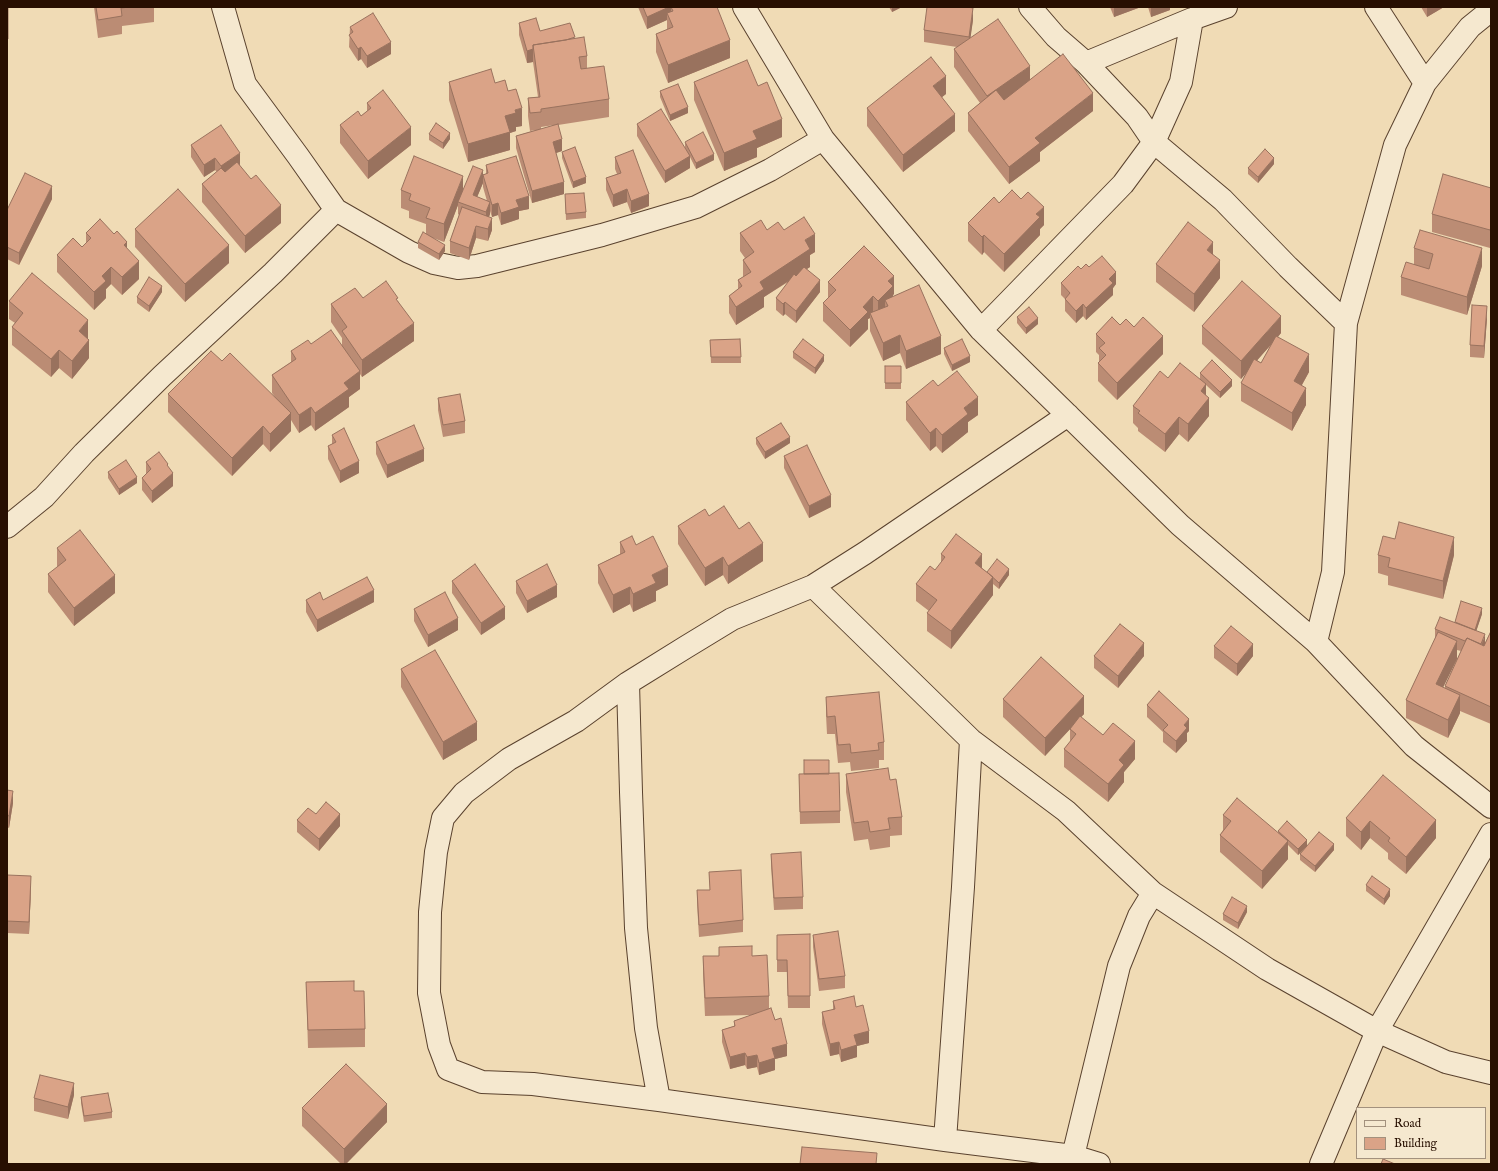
<!DOCTYPE html>
<html>
<head>
<meta charset="utf-8">
<style>
	body { margin:0 }
	#map { position:relative; width:1498px; height:1171px; overflow:hidden; background:#f0dbb5; font-family:"IM FELL English",serif }
	canvas { display:block }
	.frame { position:absolute; inset:0; border:8px solid #280f01; pointer-events:none }
	.legend { position:absolute; left:1356px; top:1107px; width:130px; height:52px; box-sizing:border-box; background:#f5e8cf; border:1px solid #a3917d; margin:0; padding:5px 7px; list-style:none; font-size:12px; color:#280f01 }
	.legend li { display:flex; align-items:center; gap:8px; height:20px }
	.legend b { width:20px; border:1px solid #a3917d }
</style>
</head>
<body>
<div id="map">
<canvas width="1498" height="1171"></canvas>
<div class="frame"></div>
<ul class="legend">
<li><b style="height:5px;background:#f5e8cf"></b>Road</li>
<li><b style="height:11px;background:#daa387"></b>Building</li>
</ul>
</div>
<script>
const c = document.querySelector('canvas').getContext('2d');
c.lineJoin = 'round';
const toPath = rows => new Path2D(rows.map(r => 'M' + r).join(''));
function strokePath(path, color, width, dash) { c.strokeStyle = color; c.lineWidth = width; c.lineCap = dash ? 'butt' : 'round'; c.setLineDash(dash || []); c.stroke(path); }
function fillPath(path, color) { c.fillStyle = color; c.fill(path, 'evenodd'); }
const minor = toPath([
	[223,7,245,84,298,156,336,210,409,252,434,263,458,268,477,266,602,235,696,207,770,170,823,139],
	[744,7,823,139,981,330,1180,525,1316,642,1414,746,1491,807],
	[1030,7,1056,37,1086,63,1137,117,1154,142,1223,200,1288,267,1346,323],
	[1376,7,1425,83],
	[1086,63,1192,19,1226,7],
	[981,330,1123,184,1154,142,1181,82,1192,19],
	[1068,415,865,553,813,586,732,619,686,647,628,683,576,721,509,759,464,793,443,818,436,852,430,912,429,993,439,1045,448,1069,482,1082,533,1084,659,1100,945,1140,1073,1156,1099,1164],
	[7,527,44,497,84,453,162,376,273,273,336,210],
	[813,586,971,740,1066,811,1153,893,1267,969,1377,1031,1446,1062,1491,1073],
	[1316,642,1333,572,1346,323,1395,145,1425,83,1470,27,1491,10],
	[628,683,631,792,636,928,646,1028,659,1100],
	[945,1140,963,887,971,740],
	[1073,1156,1119,966,1139,916,1153,893],
	[1321,1164,1377,1031,1491,834]
]);
strokePath(minor, '#5a422e', 24);
strokePath(minor, '#f5e8cf', 22);
fillPath(toPath([
	[7,7,8,7,8,51,7,51],
	[94,7,154,7,154,22,122,26,122,34,98,38],
	[638,7,717,7,730,58,668,83,656,52,656,34,667,30,667,20,647,29],
	[889,7,902,7,892,12],
	[1110,7,1141,7,1114,17],
	[1148,7,1170,7,1170,10,1151,17],
	[1421,7,1444,7,1427,17],
	[973,20,970,38,1030,79,1093,111,1040,152,1040,161,1009,184,968,131,968,113,980,103,954,67,954,49,957,47,924,42,924,30],
	[519,23,540,31,575,39,587,56,587,68,609,99,609,117,558,125,562,151,556,153,564,194,532,203,516,148,516,136,536,130,530,131,528,116,528,98,538,97,533,62,527,63,519,35],
	[554,125,541,129,541,127],
	[350,27,391,54,367,68,361,59,358,61,349,47],
	[449,82,495,83,508,91,522,126,516,127,516,131,510,133,510,150,468,162,449,100],
	[694,82,758,86,782,137,757,148,757,157,724,171,694,100],
	[660,91,688,113,670,121,660,97],
	[946,94,942,97,955,131,903,172,867,126,867,108],
	[367,103,411,145,368,179,340,143,340,125,361,116,367,111],
	[637,124,687,152,685,148,685,142,714,160,696,169,690,157,690,168,665,183,637,136],
	[429,134,450,139,443,149,429,140],
	[191,145,240,165,240,166,281,223,245,253,202,202,202,184,217,172,215,170,204,177,191,157],
	[562,152,586,183,573,188,562,158],
	[615,157,649,206,631,213,627,202,613,207,606,190,606,178,617,174,615,169],
	[1274,164,1258,183,1248,174,1248,168],
	[486,165,529,209,519,211,519,219,501,225,498,215,492,217,490,211,490,214,489,217,492,230,488,241,476,238,469,260,450,253,450,241,459,215,458,214,458,205,444,242,433,238,445,251,439,260,418,248,418,242,426,234,426,224,409,218,409,211,401,208,401,190,463,191,483,174,486,174],
	[483,183,483,187,487,201,477,197],
	[1491,188,1490,248,1432,232,1432,214],
	[565,194,586,212,586,218,566,220],
	[52,199,19,265,7,259,7,210],
	[999,203,1044,225,1040,229,1040,235,1004,272,984,252,982,255,968,241,968,223],
	[135,229,229,263,185,302,135,247],
	[767,230,784,230,815,252,810,255,810,267,807,269,820,292,796,323,785,314,783,316,776,310,776,298,788,282,764,297,764,307,736,325,729,313,729,296,738,289,738,280,743,277,743,260,745,258,740,251,740,233],
	[86,233,127,248,139,279,122,295,111,284,106,289,106,298,94,310,57,272,57,255,82,247,86,243],
	[1414,248,1482,266,1467,315,1401,295,1401,277,1414,264],
	[1213,254,1220,278,1194,312,1156,282,1156,264],
	[1089,267,1116,284,1113,288,1113,295,1086,320,1083,316,1076,323,1065,311,1065,299,1061,295,1061,283,1081,269],
	[828,282,894,294,893,295,893,297,941,354,906,369,900,353,883,361,870,331,870,318,868,319,868,329,850,347,823,321,823,303,828,298],
	[162,292,149,312,137,303,137,297],
	[363,298,398,301,414,341,362,377,360,374,360,389,349,397,349,407,315,431,311,425,299,433,291,420,291,431,270,452,263,444,232,476,168,412,168,394,222,361,275,397,272,393,272,375,291,362,291,351,311,344,342,345,342,338,331,322,331,304],
	[9,301,88,338,88,339,89,358,72,379,59,368,51,377,12,345,12,327,15,323,9,319],
	[1017,317,1038,324,1026,334,1017,323],
	[1487,318,1484,358,1470,357,1470,345],
	[1120,325,1134,327,1163,354,1117,400,1098,381,1098,363,1099,362,1099,355,1096,352,1096,334],
	[1202,326,1281,333,1278,337,1309,372,1302,385,1306,405,1292,431,1241,401,1241,383,1246,373,1241,379,1202,344],
	[1271,345,1261,363,1257,360],
	[740,339,741,363,711,363,710,340],
	[944,348,970,362,952,371,944,354],
	[793,352,824,361,815,374,793,358],
	[885,366,901,366,901,389,885,389],
	[1200,373,1232,386,1220,398,1206,385,1206,396,1209,416,1188,442,1179,434,1165,452,1138,431,1138,428,1133,423,1133,406,1168,378,1200,379],
	[938,386,978,415,968,422,968,432,942,453,936,446,930,451,906,420,906,402],
	[438,398,465,421,465,433,443,437,438,410],
	[332,435,359,473,340,483,328,459,328,446,332,444],
	[756,438,790,443,765,459,756,444],
	[376,442,424,461,387,478,376,454],
	[784,456,831,507,809,518,784,468],
	[146,462,168,467,173,486,152,503,142,490,142,478,146,474],
	[108,472,137,483,119,495,108,478],
	[709,516,739,529,763,561,728,584,723,575,705,586,678,544,678,526],
	[620,542,636,545,668,585,656,591,656,601,633,612,630,604,613,613,598,583,598,565,620,554],
	[57,548,115,593,74,626,48,592,48,574,58,567,57,566],
	[941,554,982,568,987,572,1009,575,999,589,993,584,993,595,951,649,927,631,927,613,929,611,916,601,916,584,935,570,941,563],
	[1378,555,1454,555,1443,599,1388,585,1388,576,1378,573],
	[452,581,505,619,481,635,452,593],
	[516,581,557,597,527,613,516,593],
	[306,600,323,600,374,602,317,632,306,612],
	[414,609,458,630,428,647,414,621],
	[1482,614,1476,631,1485,643,1491,631,1491,724,1460,711,1460,713,1448,738,1406,718,1406,700,1435,639,1435,629],
	[1457,650,1461,651,1445,686,1445,688,1443,687,1457,659],
	[1214,646,1253,656,1237,676,1214,658],
	[1094,656,1144,656,1118,688,1094,668],
	[401,669,477,740,443,760,401,687],
	[826,697,884,742,884,760,879,760,879,768,851,771,850,762,838,763,835,734,827,734,826,715],
	[1003,699,1084,714,1081,717,1103,735,1135,759,1124,772,1124,782,1108,802,1064,767,1064,749,1070,742,1070,729,1072,727,1045,756,1003,717],
	[1147,705,1189,731,1187,733,1187,741,1176,753,1163,742,1163,732,1147,717],
	[799,774,829,774,840,811,840,823,800,824],
	[846,774,890,780,902,817,902,835,890,836,890,847,870,850,868,839,854,841,846,792],
	[7,790,13,803,9,828,7,827],
	[316,814,340,826,319,851,297,832,297,820],
	[1223,815,1278,833,1278,831,1307,846,1334,850,1315,872,1300,860,1300,854,1305,848,1298,855,1288,845,1288,859,1262,889,1220,852,1220,835,1223,830],
	[1346,818,1436,820,1436,838,1406,874,1388,859,1388,853,1370,838,1361,850,1346,836],
	[771,854,803,897,803,909,774,910,771,866],
	[709,872,743,920,743,932,699,937,697,903,697,890,710,890],
	[7,875,31,888,29,934,7,933],
	[1366,885,1390,896,1384,905,1366,891],
	[1247,912,1238,929,1223,920,1223,914],
	[810,934,810,1008,788,1008,787,972,777,972,777,935],
	[813,935,845,976,845,988,819,991,813,947],
	[703,956,752,956,769,996,769,1009,775,1020,787,1056,775,1059,775,1070,759,1075,757,1067,747,1069,745,1065,730,1069,722,1042,722,1030,734,1026,734,1021,753,1015,705,1016,703,974],
	[306,982,354,991,365,1029,365,1047,308,1048],
	[833,1001,856,1007,869,1043,857,1046,857,1057,841,1062,839,1054,830,1056,822,1024,822,1012,833,1010],
	[74,1095,68,1119,34,1111,34,1098],
	[81,1097,112,1112,112,1118,84,1122,81,1103],
	[302,1108,387,1122,346,1164,341,1164,302,1126]
]), '#bb8c74');
fillPath(toPath([
	[669,7,671,7,671,18,667,13,667,20,647,29,647,17],
	[892,7,902,7,892,12],
	[1114,7,1141,7,1114,17],
	[1151,7,1170,7,1170,10,1151,17],
	[1427,7,1444,7,1427,17],
	[973,8,973,20,969,49,969,37],
	[730,40,730,58,668,83,668,65],
	[391,42,391,54,367,68,367,56],
	[361,47,361,59,358,61,358,49],
	[533,49,533,62,527,63,527,51],
	[1030,66,1030,84,987,114,987,96],
	[946,76,946,94,933,104,933,86],
	[1093,93,1093,111,1040,152,1040,161,1009,184,1009,167,1035,138],
	[688,107,688,113,670,121,670,115],
	[522,108,522,126,516,127,516,131,510,133,510,150,468,162,468,144,505,116,515,110],
	[955,114,955,131,903,172,903,155],
	[782,119,782,137,757,148,757,157,724,171,724,153,753,131],
	[411,127,411,145,368,179,368,161],
	[450,133,450,139,443,149,443,143],
	[562,139,562,151,553,154,553,142],
	[240,153,240,165,221,178,221,166],
	[714,154,714,160,696,169,696,163],
	[690,156,690,168,665,183,665,171],
	[215,158,215,170,204,177,204,165],
	[1274,158,1274,164,1258,183,1258,177],
	[483,170,483,183,473,207,473,195],
	[463,176,463,193,458,202,458,205,444,242,444,224],
	[586,177,586,183,573,188,573,182],
	[564,182,564,194,532,203,532,191],
	[52,186,52,199,19,265,19,253],
	[627,189,627,202,613,207,613,195],
	[649,194,649,206,631,213,631,201],
	[529,196,529,209,519,211,519,219,501,225,501,213,516,200],
	[490,202,490,214,486,224,486,212],
	[498,203,498,215,492,217,492,205],
	[281,205,281,223,245,253,245,236],
	[1044,207,1044,225,1040,229,1040,235,1004,272,1004,254,1036,214],
	[492,218,492,230,488,241,488,229],
	[476,226,476,238,469,260,469,248],
	[1491,227,1491,245,1490,248,1490,230],
	[815,234,815,252,810,255,810,267,764,297,764,307,736,325,736,307,760,282,805,240],
	[984,235,984,252,982,255,982,237],
	[127,242,127,260,124,245],
	[1213,242,1213,260,1207,250],
	[229,245,229,263,185,302,185,284],
	[445,245,445,251,439,260,439,254],
	[1482,248,1482,266,1467,315,1467,297],
	[1220,260,1220,278,1194,312,1194,294],
	[139,261,139,279,122,295,122,277],
	[111,267,111,284,106,289,106,298,94,310,94,292,102,276],
	[1116,272,1116,284,1113,288,1113,295,1086,320,1086,308,1109,279],
	[894,276,894,294,893,295,893,304,888,306,885,300,885,311,878,319,878,301,888,281],
	[820,280,820,292,796,323,796,311],
	[162,286,162,292,149,312,149,306],
	[873,296,873,314,870,313,870,318,868,319,868,329,850,347,850,330,863,307],
	[785,302,785,314,783,316,783,304],
	[1083,304,1083,316,1076,323,1076,311],
	[1487,306,1487,318,1484,358,1484,346],
	[1281,316,1281,333,1241,379,1241,361],
	[1038,318,1038,324,1026,334,1026,328],
	[88,320,88,338,79,349,79,331],
	[414,323,414,341,362,377,362,360],
	[900,335,900,353,883,361,883,343],
	[941,336,941,354,906,369,906,351],
	[1163,336,1163,354,1117,400,1117,383],
	[89,340,89,358,72,379,72,361],
	[59,350,59,368,51,377,51,359],
	[1309,354,1309,372,1294,399,1294,381],
	[824,355,824,361,815,374,815,368],
	[970,356,970,362,952,371,952,365],
	[360,371,360,389,349,397,349,407,315,431,315,413,344,383],
	[1232,380,1232,386,1220,398,1220,392],
	[1206,384,1206,401,1209,398,1209,416,1188,442,1188,424,1201,391],
	[1306,388,1306,405,1292,431,1292,413],
	[978,397,978,415,968,422,968,432,942,453,942,435,964,408],
	[311,407,311,425,299,433,299,415],
	[291,413,291,431,270,452,270,434],
	[1179,417,1179,434,1165,452,1165,434],
	[263,426,263,444,232,476,232,458],
	[936,428,936,446,930,451,930,433],
	[790,437,790,443,765,459,765,452],
	[424,449,424,461,387,478,387,465],
	[359,461,359,473,340,483,340,471],
	[173,473,173,486,152,503,152,491],
	[137,477,137,483,119,495,119,489],
	[831,495,831,507,809,518,809,506],
	[1454,537,1454,555,1443,599,1443,581],
	[763,543,763,561,728,584,728,566],
	[982,554,982,572,975,563],
	[723,557,723,575,705,586,705,568],
	[668,567,668,585,656,591,656,601,633,612,633,594,652,575],
	[1009,569,1009,575,999,589,999,583],
	[115,575,115,593,74,626,74,608],
	[993,577,993,595,951,649,951,631],
	[557,585,557,597,527,613,527,601],
	[630,587,630,604,613,613,613,595],
	[374,590,374,602,317,632,317,620],
	[505,607,505,619,481,635,481,623],
	[1482,608,1482,614,1474,638,1474,632],
	[458,618,458,630,428,647,428,635],
	[1485,634,1485,646,1481,647],
	[1457,641,1457,659,1436,702,1436,684],
	[1144,643,1144,656,1118,688,1118,676],
	[1253,644,1253,656,1237,676,1237,664],
	[1460,695,1460,713,1448,738,1448,720],
	[1084,696,1084,714,1045,756,1045,738],
	[1189,719,1189,731,1187,733,1187,741,1176,753,1176,741,1184,725],
	[477,722,477,740,443,760,443,742],
	[1135,741,1135,759,1124,772,1124,782,1108,802,1108,784,1119,760],
	[13,791,13,803,9,828,9,816],
	[340,814,340,826,319,851,319,839],
	[1436,820,1436,838,1406,874,1406,857],
	[1370,821,1370,838,1361,850,1361,832],
	[1307,840,1307,846,1298,855,1298,849],
	[1288,841,1288,859,1262,889,1262,871],
	[1334,844,1334,850,1315,872,1315,866],
	[31,876,31,888,29,934,29,922],
	[1390,889,1390,896,1384,905,1384,899],
	[1247,906,1247,912,1238,929,1238,923],
	[869,1031,869,1043,857,1046,857,1057,841,1062,841,1050,854,1035],
	[839,1042,839,1054,830,1056,830,1044],
	[787,1044,787,1056,775,1059,775,1070,759,1075,759,1063,772,1048],
	[745,1053,745,1065,730,1069,730,1057],
	[757,1055,757,1067,747,1069,747,1057],
	[74,1083,74,1095,68,1119,68,1107],
	[387,1104,387,1122,346,1164,344,1164,344,1149]
]), '#99725e');
const building = toPath([
	[7,7,8,7,8,39,7,39,7,7],
	[96,7,130,7,121,8,122,16,98,20,96,7],
	[643,7,669,7,647,17,643,7],
	[671,7,717,7,730,40,668,65,656,34,673,27,667,13,673,11,671,7],
	[927,7,968,7,973,8,969,37,924,30,927,7],
	[373,13,391,42,367,56,361,47,358,49,349,35,353,32,350,27,373,13],
	[536,18,540,31,570,23,575,37,566,40,533,45,533,49,527,51,519,23,536,18],
	[998,19,1030,66,987,96,954,49,998,19],
	[584,37,587,56,579,57,581,69,604,66,609,99,541,109,541,112,530,113,528,98,540,97,533,45,584,37],
	[1063,54,1093,93,1035,138,1040,143,1009,167,968,113,996,90,1004,100,1063,54],
	[931,57,946,76,933,86,955,114,903,155,867,108,931,57],
	[747,60,758,86,767,82,782,119,753,131,757,139,724,153,694,82,747,60],
	[491,69,495,83,505,80,508,91,516,89,522,108,515,110,516,113,505,116,510,132,468,144,449,82,491,69],
	[678,84,688,107,670,115,660,91,678,84],
	[383,90,411,127,368,161,340,125,358,111,361,116,371,108,367,103,383,90],
	[661,109,690,156,665,171,637,124,661,109],
	[436,123,450,133,443,143,429,134,436,123],
	[558,124,562,139,553,142,564,182,532,191,516,136,558,124],
	[221,125,240,153,221,166,215,158,204,165,191,145,221,125],
	[703,132,714,154,696,163,685,142,703,132],
	[575,147,586,177,573,182,562,152,575,147],
	[1265,149,1274,158,1258,177,1248,168,1265,149],
	[633,150,649,194,631,201,627,189,613,195,606,178,621,173,615,157,633,150],
	[414,156,463,176,444,224,426,218,430,208,409,200,411,194,401,190,414,156],
	[516,156,529,196,516,200,519,207,501,213,498,203,492,205,483,175,488,173,486,165,516,156],
	[237,162,251,179,256,175,281,205,245,236,202,184,221,168,225,172,237,162],
	[473,166,483,170,473,195,490,202,486,212,458,202,473,166],
	[25,173,52,186,19,253,7,247,7,210,25,173],
	[1443,174,1491,188,1491,227,1490,230,1432,214,1443,174],
	[178,189,229,245,185,284,135,229,178,189],
	[1012,190,1021,199,1028,192,1044,207,1036,214,1040,217,1004,254,984,235,982,237,968,223,994,197,999,203,1012,190],
	[584,193,586,212,566,214,565,194,584,193],
	[462,207,492,218,488,229,476,226,469,248,450,241,462,207],
	[804,217,815,234,805,240,810,249,760,282,764,289,736,307,729,296,742,286,738,280,751,272,743,260,754,252,740,233,761,220,767,230,778,222,784,230,804,217],
	[100,219,114,234,117,231,127,242,124,245,139,261,122,277,111,267,102,276,106,281,94,292,57,255,73,238,82,247,91,238,86,233,100,219],
	[1188,222,1213,242,1207,250,1220,260,1194,294,1156,264,1188,222],
	[1420,230,1482,248,1467,297,1401,277,1406,262,1429,269,1433,254,1414,248,1420,230],
	[423,232,445,245,439,254,418,242,423,232],
	[864,246,894,276,888,281,893,286,878,301,873,296,863,307,868,312,850,330,823,303,836,290,828,282,864,246],
	[1102,256,1116,272,1109,279,1113,283,1086,308,1083,304,1076,311,1065,299,1070,293,1061,283,1078,266,1081,269,1086,264,1089,267,1102,256],
	[804,267,820,280,796,311,785,302,783,304,776,298,794,274,796,276,804,267],
	[32,273,88,320,79,331,89,340,72,361,59,350,51,359,12,327,23,313,9,301,32,273],
	[149,277,162,286,149,306,137,297,149,277],
	[386,281,398,298,396,299,414,323,362,360,342,331,347,327,331,304,355,288,363,298,386,281],
	[1242,281,1281,316,1241,361,1202,326,1242,281],
	[919,285,941,336,906,351,900,335,883,343,870,313,888,306,885,300,919,285],
	[1472,305,1487,306,1484,346,1470,345,1472,305],
	[1029,307,1038,318,1026,328,1017,317,1029,307],
	[1112,317,1120,325,1126,319,1134,327,1143,317,1163,336,1117,383,1098,363,1106,355,1099,348,1105,343,1096,334,1112,317],
	[331,330,360,371,344,383,349,389,315,413,311,407,299,415,272,375,296,359,291,351,308,340,311,344,331,330],
	[1276,336,1309,354,1294,381,1306,388,1292,413,1241,383,1254,359,1261,363,1276,336],
	[740,339,741,357,711,357,710,340,740,339],
	[803,339,824,355,815,368,793,352,803,339],
	[962,339,970,356,952,365,944,348,962,339],
	[211,351,222,361,230,353,291,413,270,434,263,426,232,458,168,394,211,351],
	[1212,360,1232,380,1220,392,1200,373,1212,360],
	[1180,363,1206,384,1201,391,1209,398,1188,424,1179,417,1165,434,1138,413,1140,411,1133,406,1160,371,1168,378,1180,363],
	[885,366,901,366,901,383,885,383,885,366],
	[957,371,978,397,964,408,968,414,942,435,936,428,930,433,906,402,933,380,938,386,957,371],
	[460,394,465,421,443,425,438,398,460,394],
	[781,423,790,437,765,452,756,438,781,423],
	[414,425,424,449,387,465,376,442,414,425],
	[344,428,359,461,340,471,328,446,336,442,332,435,344,428],
	[807,445,831,495,809,506,784,456,807,445],
	[159,452,168,464,167,465,173,473,152,491,142,478,151,469,146,462,159,452],
	[126,460,137,477,119,489,108,472,126,460],
	[724,506,739,529,749,522,763,543,728,566,723,557,705,568,678,526,705,509,709,516,724,506],
	[1399,522,1454,537,1443,581,1388,567,1390,558,1378,555,1383,536,1395,539,1399,522],
	[80,530,115,575,74,608,48,574,66,560,57,548,80,530],
	[956,534,982,554,975,563,993,577,951,631,927,613,937,600,916,584,930,566,935,570,945,557,941,554,956,534],
	[632,536,636,545,653,536,668,567,652,575,656,583,633,594,630,587,613,595,598,565,625,552,620,542,632,536],
	[997,559,1009,569,999,583,987,572,997,559],
	[475,564,505,607,481,623,452,581,475,564],
	[547,564,557,585,527,601,516,581,547,564],
	[367,577,374,590,317,620,306,600,320,592,323,600,367,577],
	[445,592,458,618,428,635,414,609,445,592],
	[1461,601,1482,608,1475,630,1455,622,1461,601],
	[1440,617,1485,634,1481,644,1467,638,1465,641,1435,629,1440,617],
	[1120,624,1144,643,1118,676,1094,656,1120,624],
	[1231,626,1253,644,1237,664,1214,646,1231,626],
	[1491,631,1491,707,1445,686,1467,638,1484,646,1491,631],
	[1438,632,1457,641,1436,684,1460,695,1448,720,1406,700,1438,632],
	[435,650,477,722,443,742,401,669,435,650],
	[1041,657,1084,696,1045,738,1003,699,1041,657],
	[1159,691,1189,719,1184,725,1187,728,1176,741,1163,730,1168,725,1147,705,1159,691],
	[879,692,884,742,878,743,879,750,851,753,850,744,838,745,835,716,827,717,826,697,879,692],
	[1080,716,1103,735,1113,723,1135,741,1119,760,1124,765,1108,784,1064,749,1076,734,1070,729,1080,716],
	[804,760,829,760,829,774,804,774,804,760],
	[888,768,890,780,896,779,902,817,888,818,890,829,870,832,868,821,854,823,846,774,888,768],
	[839,773,840,811,800,812,799,774,839,773],
	[1383,775,1436,820,1406,857,1388,841,1390,838,1370,821,1361,832,1346,818,1383,775],
	[7,790,13,791,9,816,7,815,7,790],
	[1237,798,1288,841,1262,871,1220,835,1231,821,1223,815,1237,798],
	[326,802,340,814,319,839,297,820,308,808,316,814,326,802],
	[1287,821,1307,840,1298,849,1278,831,1287,821],
	[1319,832,1334,844,1315,866,1300,854,1319,832],
	[801,852,803,897,774,898,771,854,801,852],
	[741,870,743,920,699,925,697,890,710,890,709,872,741,870],
	[7,875,31,876,29,922,7,921,7,875],
	[1372,876,1390,889,1384,899,1366,885,1372,876],
	[1232,897,1247,906,1238,923,1223,914,1232,897],
	[838,931,845,976,819,979,813,935,838,931],
	[810,934,810,996,788,996,787,960,777,960,777,935,810,934],
	[752,946,752,956,767,955,769,996,705,998,703,956,719,956,719,947,752,946],
	[354,981,354,991,364,991,365,1029,308,1030,306,982,354,981],
	[854,996,856,1007,863,1005,869,1031,854,1035,857,1045,841,1050,839,1042,830,1044,822,1012,835,1009,833,1001,854,996],
	[771,1008,775,1020,781,1018,787,1044,772,1048,775,1058,759,1063,757,1055,747,1057,745,1053,730,1057,722,1030,735,1026,734,1021,771,1008],
	[346,1064,387,1104,344,1149,302,1108,346,1064],
	[40,1075,74,1083,68,1107,34,1098,40,1075],
	[108,1093,112,1112,84,1116,81,1097,108,1093],
	[802,1147,877,1153,876,1164,800,1164,802,1147],
	[1383,1159,1395,1164,1381,1164,1383,1159]
]);
fillPath(building, '#daa387');
strokePath(building, '#99725e', 1);
</script>
</body>
</html>
